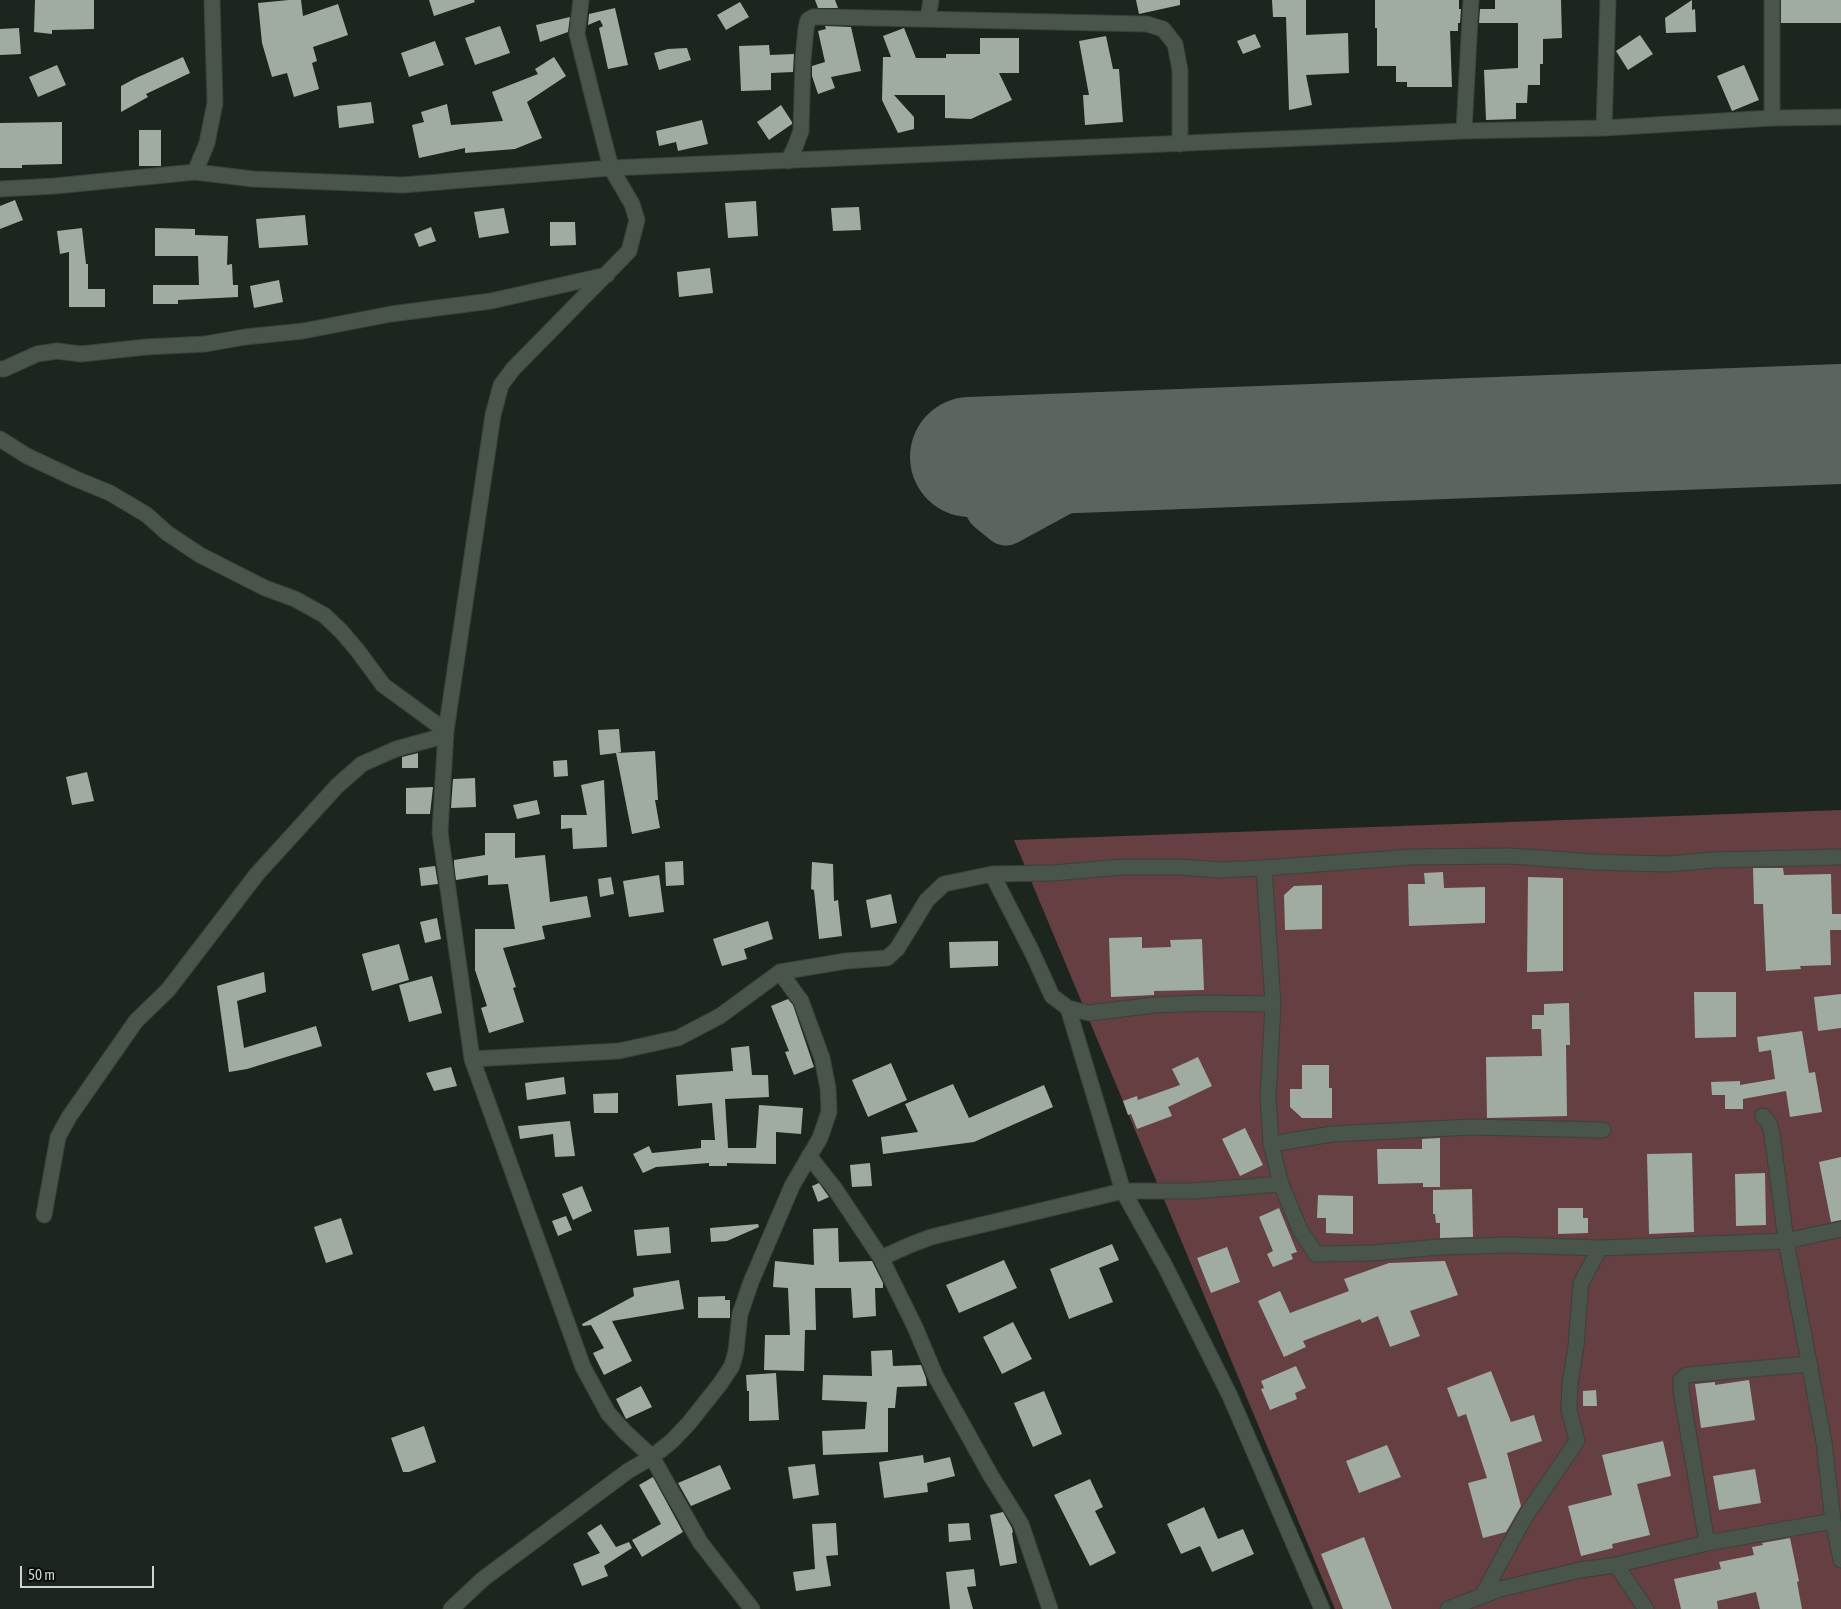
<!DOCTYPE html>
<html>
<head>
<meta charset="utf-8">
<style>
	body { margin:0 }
	#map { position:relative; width:1841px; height:1609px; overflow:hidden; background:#1c261e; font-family:"Asap Condensed",sans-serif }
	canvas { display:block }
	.scale { position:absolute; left:20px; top:1566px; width:134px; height:22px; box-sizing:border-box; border:2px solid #ced4cf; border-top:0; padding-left:6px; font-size:15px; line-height:18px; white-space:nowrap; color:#ced4cf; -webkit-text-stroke:4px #090e0a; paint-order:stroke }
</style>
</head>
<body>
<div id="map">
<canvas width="1841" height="1609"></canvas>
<div class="scale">50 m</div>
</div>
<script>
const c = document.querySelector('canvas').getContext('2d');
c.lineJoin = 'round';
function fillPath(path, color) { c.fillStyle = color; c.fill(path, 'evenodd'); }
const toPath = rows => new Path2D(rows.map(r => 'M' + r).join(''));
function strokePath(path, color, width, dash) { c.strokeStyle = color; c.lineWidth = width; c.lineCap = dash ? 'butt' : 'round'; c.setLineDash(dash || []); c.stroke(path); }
fillPath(toPath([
	[1841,810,1841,1609,1335,1609,1014,840]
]), '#653f42');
strokePath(toPath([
	[1088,453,1050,433,1030,427,1008,432,990,443,981,457,978,484,990,508,1006,521,1096,472,1169,450]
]), '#5c645e', 49);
strokePath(toPath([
	[970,457,1841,424]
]), '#5c645e', 120);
fillPath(toPath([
	[35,0,94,0,94,29,52,30,52,34,34,32],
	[289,0,301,0,303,16,338,4,348,35,313,47,317,61,312,63,319,89,294,97,287,73,272,77,262,43,258,3],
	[429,0,474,0,475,2,434,16],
	[815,0,835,0,838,8,818,8],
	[1136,0,1180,0,1180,5,1139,14],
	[1272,0,1306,0,1306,35,1348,33,1349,73,1306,75,1312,105,1289,110,1286,17,1273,17],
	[1375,0,1459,0,1459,9,1461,9,1460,23,1458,23,1458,31,1450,31,1452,87,1407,87,1407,82,1396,82,1396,66,1377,66,1377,28,1375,28],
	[1495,0,1561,0,1562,38,1543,39,1543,64,1540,64,1540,85,1528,85,1527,103,1516,103,1516,119,1486,120,1484,70,1518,68,1518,23,1479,23,1480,9,1495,9],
	[1692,0,1692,10,1695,9,1696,32,1666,33,1665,18],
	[1781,0,1841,0,1841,23,1781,23],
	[740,2,749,17,726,30,717,15],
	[615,8,628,65,608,69,599,28,603,26,600,20,588,25,589,14],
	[570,17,568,32,540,42,536,25],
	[500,26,510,53,475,65,465,38],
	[825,26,851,27,861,71,831,77,835,88,818,94,812,76,812,66,825,62,818,31,826,29],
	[19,28,21,54,0,55,0,29],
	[904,28,916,58,946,58,946,54,980,54,980,38,1019,38,1019,73,999,73,1012,100,971,119,945,118,945,95,894,95,914,117,914,129,898,133,882,100,883,57,891,57,883,36],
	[1255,34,1261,47,1243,54,1237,41],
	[1640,35,1653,54,1628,70,1616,51],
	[1106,36,1113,69,1119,69,1123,122,1085,125,1083,95,1089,95,1079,41],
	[435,41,444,65,409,77,401,53],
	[769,45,770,55,794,54,793,72,771,73,771,90,741,91,739,46],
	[687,48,691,60,659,70,654,53,668,49],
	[183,57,190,73,146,94,148,97,121,112,121,86,136,78],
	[554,57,566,76,527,102,542,138,515,149,465,153,465,148,419,158,412,125,424,122,421,112,447,104,451,125,503,121,492,92,538,74,535,69],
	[57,65,66,85,38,97,29,77],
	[1744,65,1759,100,1732,111,1717,76],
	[371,102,374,123,339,128,337,106],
	[781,105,792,122,792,124,769,140,757,122],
	[702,120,708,144,678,151,676,142,659,146,656,131],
	[62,122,62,164,22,165,22,168,0,168,0,123],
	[139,130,161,130,161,166,139,166],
	[15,200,23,220,0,229,0,206],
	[756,201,758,236,728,238,725,203],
	[859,207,861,230,833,231,831,208],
	[504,208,509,233,479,238,474,212],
	[305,215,308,245,259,248,256,219],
	[550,222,575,222,576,245,550,246],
	[431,227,436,241,419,247,414,234],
	[82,228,86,264,88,264,88,289,105,289,105,307,69,307,69,252,60,254,57,231],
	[155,228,195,229,195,235,228,236,227,265,232,264,233,285,238,285,238,297,178,300,178,304,153,304,153,285,199,285,198,256,155,256],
	[710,268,713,293,679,297,677,272],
	[279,280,283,302,254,308,250,286],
	[619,729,621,752,617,753,655,751,658,800,655,800,660,828,632,834,616,753,600,755,598,730],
	[418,753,418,768,402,768,402,757],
	[567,760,568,776,554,777,553,761],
	[87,772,94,801,72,805,66,777],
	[475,778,476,807,451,808,453,779],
	[604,780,607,847,573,849,572,828,561,829,561,815,587,815,581,785],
	[433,787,430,814,406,814,406,788],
	[537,800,540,814,517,819,513,805],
	[485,833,515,833,515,858,545,855,550,902,587,896,591,917,542,926,545,939,503,948,516,987,513,988,524,1022,489,1033,481,1008,487,1006,475,970,475,929,515,929,508,884,488,885,488,875,456,880,454,864,454,860,485,855],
	[683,861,684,885,666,886,665,862],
	[812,862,833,864,834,901,838,900,842,936,819,939,814,890,811,889],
	[435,866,438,884,421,886,419,868],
	[1753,868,1783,868,1784,875,1831,874,1832,914,1841,914,1841,930,1830,930,1831,965,1800,966,1801,969,1766,971,1763,904,1754,904],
	[1443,872,1444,888,1485,887,1485,923,1409,926,1408,884,1425,884,1424,873],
	[659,875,664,912,629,917,623,881],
	[611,877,614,894,600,897,598,879],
	[1528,877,1563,878,1563,971,1527,972],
	[1322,885,1322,929,1285,930,1284,895,1294,886],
	[891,894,897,923,871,928,866,900],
	[437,918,441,939,425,943,420,922],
	[768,921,773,939,744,949,747,959,722,966,713,939],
	[1142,937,1142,948,1171,947,1170,940,1202,939,1204,990,1154,991,1154,995,1111,997,1109,938],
	[998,941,998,966,950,968,949,942],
	[399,944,409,980,372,991,362,954],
	[264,972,266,992,237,1001,244,1048,316,1026,322,1046,247,1069,229,1072,217,986],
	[432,976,442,1013,409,1022,399,985],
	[1694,992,1736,992,1736,1037,1695,1038],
	[1841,994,1841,1028,1818,1031,1814,997],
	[788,999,793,1005,814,1067,794,1075,785,1052,789,1051,771,1006],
	[1569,1003,1570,1045,1566,1045,1567,1116,1487,1118,1486,1057,1542,1056,1541,1029,1532,1029,1532,1015,1544,1015,1544,1004],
	[1802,1031,1809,1073,1815,1072,1822,1112,1790,1117,1786,1091,1743,1099,1743,1109,1725,1109,1725,1095,1712,1095,1711,1082,1740,1081,1740,1085,1775,1079,1771,1050,1759,1052,1757,1037],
	[749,1046,752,1075,768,1075,769,1097,725,1099,728,1148,756,1148,759,1105,803,1108,801,1134,776,1132,776,1164,727,1163,727,1166,709,1166,709,1163,656,1167,643,1173,633,1154,649,1146,652,1153,701,1148,701,1140,715,1140,712,1103,678,1106,676,1075,733,1071,731,1048],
	[1198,1057,1212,1086,1168,1107,1172,1116,1137,1129,1131,1114,1128,1115,1123,1101,1137,1096,1138,1100,1180,1085,1172,1069],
	[891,1063,907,1100,868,1117,852,1080],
	[1302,1065,1329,1065,1329,1088,1332,1088,1332,1118,1302,1118,1290,1107,1290,1089,1302,1089],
	[451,1067,457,1086,434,1091,426,1073],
	[564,1077,566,1094,527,1100,525,1083],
	[953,1084,969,1118,1044,1085,1053,1107,974,1142,883,1154,881,1137,918,1132,905,1104],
	[618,1093,618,1113,594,1113,593,1094],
	[570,1121,575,1156,555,1157,553,1134,520,1139,518,1126],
	[1245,1128,1263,1165,1240,1176,1222,1139],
	[1440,1138,1440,1187,1423,1187,1423,1183,1378,1184,1377,1149,1422,1149,1422,1139],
	[1692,1153,1694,1232,1649,1234,1647,1154],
	[1841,1157,1841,1220,1831,1222,1819,1162],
	[870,1163,872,1186,852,1187,850,1165],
	[1765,1173,1766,1225,1736,1226,1735,1174],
	[819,1183,829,1197,818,1202,812,1186],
	[582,1186,592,1211,573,1220,562,1194],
	[1472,1189,1473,1237,1440,1238,1440,1223,1436,1223,1435,1214,1433,1214,1433,1190],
	[1318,1195,1353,1196,1353,1234,1326,1233,1326,1218,1317,1218],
	[1279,1208,1297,1252,1291,1254,1293,1259,1273,1267,1267,1254,1273,1251,1259,1217],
	[1558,1208,1583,1208,1583,1218,1588,1218,1588,1233,1558,1234],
	[566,1216,572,1230,558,1236,552,1221],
	[341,1218,353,1254,326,1263,314,1227],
	[758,1224,759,1227,727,1241,711,1242,710,1228],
	[669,1227,671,1253,637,1256,634,1230],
	[838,1228,839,1262,872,1261,883,1283,883,1288,875,1288,876,1316,853,1318,851,1288,815,1288,816,1330,805,1330,804,1371,764,1370,765,1335,790,1335,788,1288,773,1287,775,1261,814,1265,813,1229],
	[1112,1244,1119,1260,1099,1268,1113,1302,1069,1319,1050,1269],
	[1227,1247,1240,1282,1211,1293,1197,1258],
	[1004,1260,1017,1288,959,1313,946,1285],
	[1445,1261,1458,1295,1410,1311,1420,1336,1390,1347,1378,1316,1362,1323,1360,1319,1303,1341,1306,1347,1284,1357,1258,1301,1280,1291,1290,1313,1349,1291,1344,1279,1389,1263],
	[679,1280,684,1309,612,1321,632,1361,604,1375,593,1353,604,1348,591,1325,583,1326,582,1324,634,1296,633,1288],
	[725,1296,725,1300,730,1300,730,1318,698,1318,698,1297],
	[1013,1322,1032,1359,1002,1374,983,1337],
	[892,1350,893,1366,921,1365,926,1378,927,1386,897,1387,895,1408,888,1408,888,1452,823,1455,822,1431,865,1429,867,1402,822,1400,823,1375,872,1376,871,1351],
	[1296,1366,1306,1388,1295,1393,1297,1399,1270,1410,1261,1389,1264,1388,1261,1381],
	[1491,1371,1511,1422,1534,1415,1542,1441,1507,1453,1521,1506,1506,1532,1483,1538,1468,1483,1487,1478,1466,1414,1458,1417,1447,1388],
	[776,1373,779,1420,749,1421,749,1391,747,1391,746,1375],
	[1749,1380,1755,1420,1701,1428,1695,1384,1715,1382,1715,1385],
	[641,1386,652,1407,626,1419,616,1399],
	[1596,1390,1597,1406,1583,1406,1583,1391],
	[1044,1391,1062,1434,1033,1447,1014,1403],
	[424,1426,436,1462,409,1472,403,1472,391,1438],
	[1663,1441,1671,1476,1637,1484,1650,1535,1612,1544,1613,1548,1581,1556,1568,1506,1612,1495,1602,1455],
	[1387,1445,1401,1477,1359,1493,1346,1461],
	[923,1455,924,1463,950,1457,955,1476,927,1483,928,1492,884,1498,879,1462],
	[815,1464,819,1495,793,1499,788,1467],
	[720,1465,731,1489,691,1506,678,1483],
	[1755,1469,1761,1503,1719,1510,1713,1476],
	[653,1477,683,1532,642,1557,632,1540,661,1524,639,1485],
	[1090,1479,1103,1507,1095,1511,1116,1553,1090,1566,1054,1495],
	[1204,1507,1218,1539,1243,1529,1254,1554,1212,1572,1200,1546,1181,1554,1167,1524],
	[1003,1512,1012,1528,1013,1532,1012,1533,1017,1563,1000,1566,990,1515],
	[836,1523,838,1555,826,1556,831,1586,796,1591,793,1572,815,1569,812,1524],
	[969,1523,971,1540,949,1542,948,1524],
	[601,1524,616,1547,629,1542,632,1548,604,1566,608,1576,582,1586,573,1564,600,1553,587,1533],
	[1364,1537,1392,1609,1343,1609,1321,1554],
	[1790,1538,1799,1581,1797,1582,1802,1609,1760,1609,1756,1592,1717,1601,1718,1609,1681,1609,1674,1579,1721,1569,1719,1562,1754,1555,1752,1547,1763,1545,1762,1543],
	[974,1569,976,1586,967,1587,973,1609,950,1609,946,1572]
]), '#a0aca1');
const minor = toPath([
	[581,0,577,34,592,94,611,168,632,204,637,220,629,251,513,369,501,385,493,415,446,731,440,832,472,1059,583,1367,608,1413,624,1431,652,1457,700,1542,752,1609],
	[928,18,931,0],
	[1772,118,1772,0],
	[1604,128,1608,0],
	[1464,131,1471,0],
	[788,161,795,147,801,131,803,60,806,28,808,20,813,17,827,17,1147,24,1163,29,1175,44,1180,70,1180,144],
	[195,172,207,143,215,103,212,0],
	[0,189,55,186,195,172,253,179,403,185,611,168,1464,131,1604,128,1772,118,1841,117],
	[0,369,4,369,37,354,57,351,81,354,146,347,205,344,245,337,303,331,391,314,491,301,607,275],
	[0,439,27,456,76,479,110,493,147,515,167,533,200,555,265,588,295,599,324,615,341,631,358,651,383,685,446,731],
	[1264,868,1273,1004,1268,1098,1271,1144,1281,1184,1300,1230,1316,1254,1374,1253,1439,1247,1511,1245,1600,1248,1786,1241,1841,1229],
	[992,874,1032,952,1052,996,1068,1008,1089,1013,1155,1005,1202,1003,1273,1004],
	[1068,1008,1123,1191,1193,1191,1281,1184],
	[472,1059,619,1051,678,1038,720,1016,780,972,846,961,887,958,897,949,927,900,944,884,992,874,1053,873,1122,867,1180,867,1220,870,1264,868,1412,857,1510,856,1594,862,1667,864,1713,860,1841,857],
	[1763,1116,1769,1123,1772,1134,1786,1241,1824,1442,1833,1521,1841,1560],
	[1271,1144,1332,1134,1471,1127,1603,1130],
	[809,1156,835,1189,881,1258,915,1327,936,1377,991,1476,1021,1524,1050,1609],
	[44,1215,58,1137,69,1117,136,1021,168,990,257,874,337,786,362,764,396,749,436,738,446,731],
	[881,1258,910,1245,931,1237,1123,1191,1165,1266,1230,1396,1322,1609],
	[1707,1543,1681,1390,1681,1380,1687,1375,1808,1364],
	[1616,1565,1646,1609],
	[1482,1596,1525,1517,1577,1441,1569,1410,1570,1384,1576,1346,1581,1283,1600,1248],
	[451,1609,483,1579,628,1471,652,1457,672,1441,689,1423,720,1384,732,1366,736,1351,740,1314,751,1282,792,1186,820,1138,829,1112,828,1088,822,1058,801,1001,780,972],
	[1448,1609,1500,1589,1580,1570,1616,1565,1707,1543,1833,1521]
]);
strokePath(minor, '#3b423c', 17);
strokePath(minor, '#49544a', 15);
</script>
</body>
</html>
